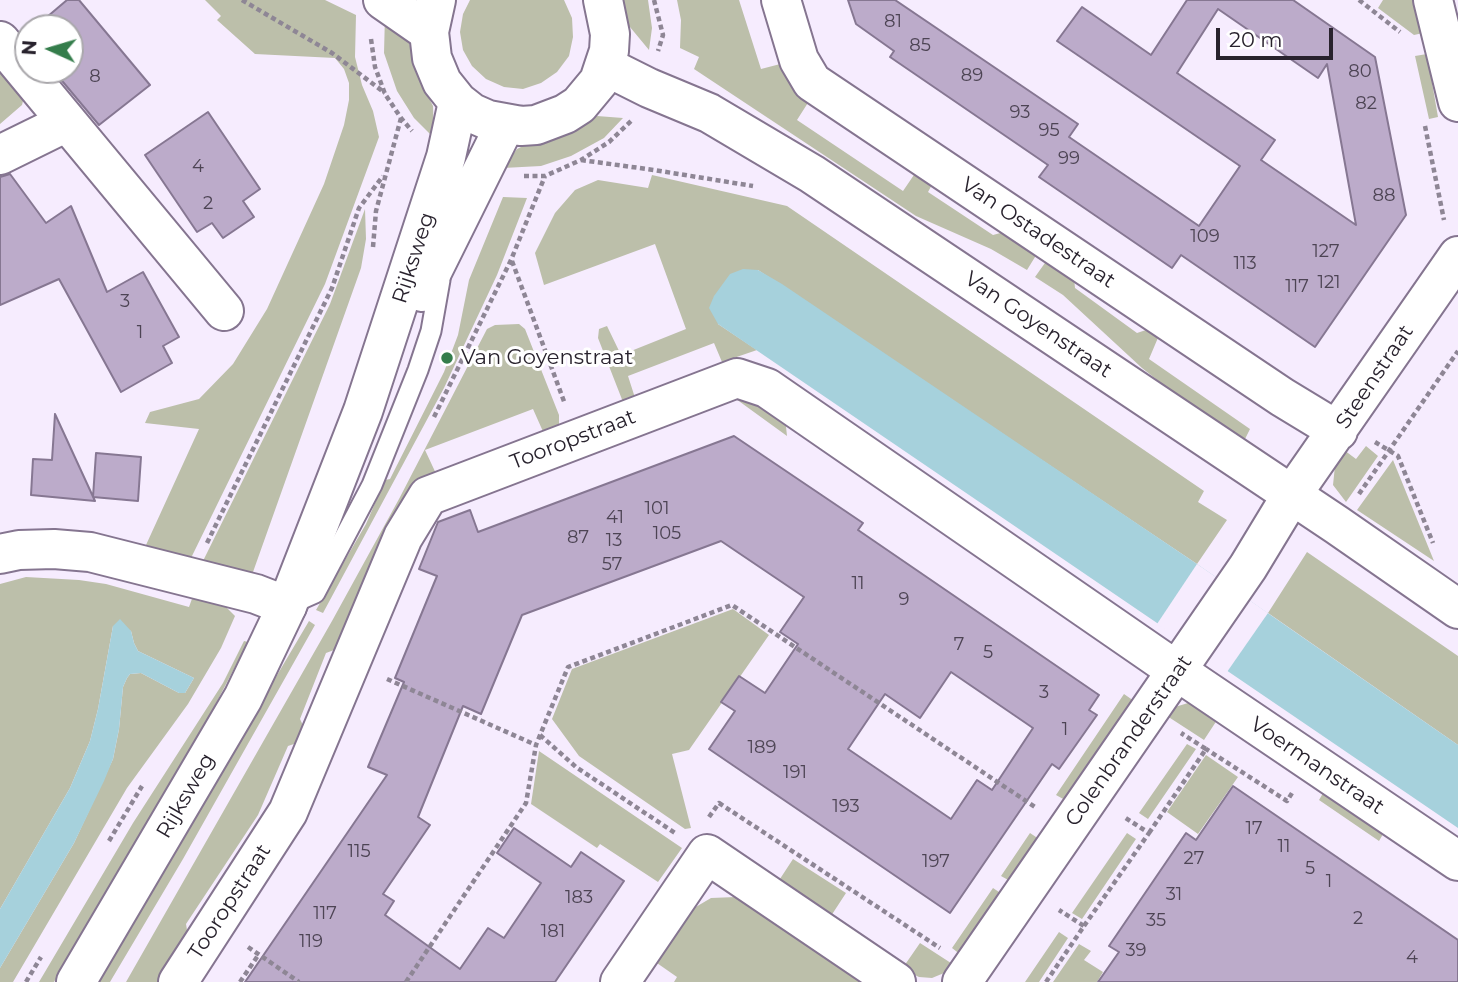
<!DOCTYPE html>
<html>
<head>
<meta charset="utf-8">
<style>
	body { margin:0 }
	#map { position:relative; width:1458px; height:982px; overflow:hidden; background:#f6ecfe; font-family:Montserrat,sans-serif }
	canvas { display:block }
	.north { position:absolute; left:14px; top:14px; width:70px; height:70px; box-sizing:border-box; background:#fff; border:2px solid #a9a7ab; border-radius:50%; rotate:274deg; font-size:19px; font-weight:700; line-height:28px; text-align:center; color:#28222d }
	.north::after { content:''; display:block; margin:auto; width:24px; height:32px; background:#347d4b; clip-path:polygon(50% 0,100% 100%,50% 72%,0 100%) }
	.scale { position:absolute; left:1216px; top:28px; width:117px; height:32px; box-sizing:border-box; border:4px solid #28222d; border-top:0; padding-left:9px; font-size:21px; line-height:24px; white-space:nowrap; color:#28222d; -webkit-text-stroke:5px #fff; paint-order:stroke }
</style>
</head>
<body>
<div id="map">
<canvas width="1458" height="982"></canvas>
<div class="north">N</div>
<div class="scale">20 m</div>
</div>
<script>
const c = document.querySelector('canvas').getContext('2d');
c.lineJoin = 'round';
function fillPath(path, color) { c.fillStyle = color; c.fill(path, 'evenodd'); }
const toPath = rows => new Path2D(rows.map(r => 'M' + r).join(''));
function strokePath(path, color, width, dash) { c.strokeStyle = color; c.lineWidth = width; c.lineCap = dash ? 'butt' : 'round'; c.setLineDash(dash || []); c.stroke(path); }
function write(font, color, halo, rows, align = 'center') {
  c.font = font + ' Montserrat,sans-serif'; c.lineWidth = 6; c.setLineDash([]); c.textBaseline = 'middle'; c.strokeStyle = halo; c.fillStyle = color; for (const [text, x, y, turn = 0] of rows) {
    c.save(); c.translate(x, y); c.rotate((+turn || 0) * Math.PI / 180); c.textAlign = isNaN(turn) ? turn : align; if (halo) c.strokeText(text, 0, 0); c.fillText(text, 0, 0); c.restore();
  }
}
fillPath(toPath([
	[205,0,325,0,356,15,355,57,362,85,373,111,379,137,325,284,192,556,186,557,146,545,199,429,145,423,150,412,199,399,233,364,267,309,324,184,344,125,349,100,349,83,344,69,335,58,255,54,217,20,221,16],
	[470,0,564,0,572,18,573,37,569,56,557,72,541,83,523,89,504,87,486,79,472,66,463,50,460,32,463,14],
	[619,0,648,0,652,28,649,50,625,21],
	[677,0,739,0,761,69,788,62,811,98,797,120,903,191,918,169,934,181,928,192,993,235,1019,228,1043,244,1027,270,991,249,916,216,694,69,699,57,680,48,681,20],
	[1383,0,1415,0,1423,33,1414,35,1378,8],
	[385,15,409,42,417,74,433,106,434,138,414,118,397,91,384,53],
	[1427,54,1438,117,1429,119,1415,56],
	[0,66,24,97,22,105,0,124],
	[597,116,623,118,604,138,571,156,541,166,503,168,517,149,531,142,573,123],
	[652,175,787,206,1204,491,1198,502,1227,520,1197,564,758,270,718,324,757,350,722,362,714,343,628,376,637,404,623,402,598,338,599,329,607,326,621,355,686,329,655,244,544,285,535,253,555,213,575,190,598,180,648,188],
	[503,197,527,198,497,275,444,388,323,613,316,610,366,524,385,480,390,479,444,372,458,335,469,280],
	[365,209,366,239,361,268,253,572,235,572,202,563,330,304],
	[1052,253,1073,268,1075,288,1137,333,1152,328,1160,333,1149,359,1250,429,1244,441,1175,394,1142,368,1063,295,1035,277],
	[519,324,525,329,559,415,559,431,545,436,533,409,425,450,439,480,345,646,326,653,300,719,308,736,306,740,288,746,258,815,186,924,189,942,163,982,126,982,332,621,399,499,487,329,495,325],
	[746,398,785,417,787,436,736,399],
	[1366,446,1378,456,1346,502,1333,485,1335,466,1344,450,1356,459],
	[1393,460,1434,561,1357,510],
	[1307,552,1458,656,1458,745,1268,613],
	[26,577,79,580,106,584,189,607,193,596,217,602,227,608,235,616,221,648,188,704,127,788,13,982,0,982,0,968,74,843,113,759,119,729,123,687,127,678,130,674,141,673,179,693,185,693,194,678,138,651,134,643,131,631,113,626,98,709,90,741,70,788,0,909,0,584],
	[733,609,769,635,689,750,672,754,691,828,685,829,579,756,552,719,572,669],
	[309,621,315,625,183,859,110,982,96,982],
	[244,641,248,642,201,732,54,982,39,982,133,823,223,683],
	[1124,694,1134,701,1065,800,1056,795],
	[1188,703,1206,706,1221,714,1204,740,1167,716,1175,707],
	[1187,744,1196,749,1148,819,1139,813],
	[539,751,682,848,658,882,600,844,597,848,531,804],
	[1206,755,1238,777,1198,834,1167,812],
	[1326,788,1386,829,1379,841,1319,800],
	[1030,833,1039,839,1010,881,1001,876],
	[1127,833,1136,839,1082,919,1072,913],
	[793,859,846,893,829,919,776,885],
	[993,888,1002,894,961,955,952,948],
	[736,897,867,982,674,982,677,977,654,961,689,911,711,898],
	[1059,932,1068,938,1039,982,1025,982],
	[920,943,954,965,944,973,932,978,919,977,902,969],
	[1079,944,1091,951,1084,960,1103,972,1097,982,1053,982]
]), '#bcbfaa');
fillPath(toPath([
	[743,269,758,270,782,284,1197,564,1458,745,1458,828,718,324,709,308,714,296,730,274],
	[120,619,131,631,134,643,138,651,194,678,185,693,179,693,141,673,130,674,127,678,123,687,119,729,113,759,104,781,74,843,0,968,0,909,70,788,90,741,98,709,113,626]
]), '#a6d1dc');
fillPath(toPath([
	[1197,564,1268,613,1227,672,1157,624]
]), '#f6ecfe');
const building = toPath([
	[67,0,79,0,150,85,99,125,53,70,70,70,70,28,34,28,67,0],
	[848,0,895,0,1078,124,1069,137,1199,226,1240,166,1057,41,1082,7,1151,55,1187,0,1293,0,1375,57,1406,215,1315,347,1181,255,1172,268,1039,177,1048,165,890,57,894,51,856,24,848,0],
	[1218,9,1318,78,1327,64,1356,225,1261,160,1275,140,1177,73,1218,9],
	[208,112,260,189,243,201,254,217,223,238,212,223,197,232,145,155,208,112],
	[10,174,46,223,71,206,107,292,143,272,179,337,163,346,172,363,121,392,59,279,0,305,0,177,10,174],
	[55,414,95,501,31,495,33,459,52,460,55,414],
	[734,436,863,523,858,530,1099,695,1089,710,1097,715,1059,769,1052,764,950,913,709,749,735,711,721,702,739,676,765,693,798,644,780,632,804,597,721,541,522,615,481,714,463,706,418,817,430,825,383,894,394,901,385,915,460,969,488,928,504,938,541,883,497,853,514,828,571,867,581,852,624,881,555,982,245,982,387,775,368,767,404,682,395,678,437,576,419,569,438,522,470,510,478,532,734,436],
	[951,672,1033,728,992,790,977,780,951,819,848,749,885,694,920,718,951,672],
	[96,453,141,457,138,501,93,497,96,453],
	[1233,786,1458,940,1458,982,1098,982,1119,952,1109,946,1186,833,1196,840,1233,786]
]);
fillPath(building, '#bcabca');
strokePath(building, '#867792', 2);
const service = toPath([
	[288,605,315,593,372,485,418,370,431,331,440,280]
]);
const minor = toPath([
	[383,0,429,32],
	[781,0,799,60,812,82,1282,397,1338,431],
	[1433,0,1458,102],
	[0,41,224,311],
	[0,155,67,122],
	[0,554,19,550,54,549,90,552,256,594,287,606],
	[178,982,288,812,403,537,428,496,737,378,767,388,1177,671,1458,861],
	[620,982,707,854,896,982],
	[962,982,1248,567,1291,496,1458,256]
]);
const tertiary = toPath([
	[436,0,429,32,432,58,442,82,458,102,472,113,488,120,521,126,536,125,565,114,579,105,599,81,609,51,610,34,603,0],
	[605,66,649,88,709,113,812,174,1337,525,1458,609],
	[422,292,505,125],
	[76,982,243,698,287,606,363,411,446,157,458,102]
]);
strokePath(service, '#857590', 23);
strokePath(minor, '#857590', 42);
strokePath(tertiary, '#857590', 42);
strokePath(toPath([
	[242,0,332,53,385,93],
	[654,0,663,35,658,51],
	[1359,0,1400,32],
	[371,39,375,67,385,94,401,118,412,131],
	[1425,126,1444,220],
	[581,160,654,170,753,186],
	[524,176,545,176,581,160,609,142,631,121],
	[373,247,376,211,401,118],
	[512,261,565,404],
	[434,417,511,260,545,176],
	[1375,442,1398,456,1433,543],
	[1359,494,1458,351],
	[207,543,332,288,359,208,383,176],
	[387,679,536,745],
	[540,735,576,767,675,833],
	[1207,748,1206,749,1287,801,1292,793],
	[709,817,719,803,940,948],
	[1149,833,1206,749,1181,733],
	[109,841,142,786],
	[1084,926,1149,833,1124,817],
	[248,947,299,982],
	[26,982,41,957],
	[240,982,259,954],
	[406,982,526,803,536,745,568,667,732,605,1035,807],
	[1046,982,1084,926,1059,910]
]), '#8e8695', 4.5, [5, 3.5]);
strokePath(service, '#fff', 19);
strokePath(minor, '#fff', 38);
strokePath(tertiary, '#fff', 38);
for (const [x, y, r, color] of [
	[447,358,7,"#347d4b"]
]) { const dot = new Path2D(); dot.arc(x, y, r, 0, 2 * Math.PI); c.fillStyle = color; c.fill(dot); strokePath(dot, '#fff', 2.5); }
write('18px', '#4d4454', null, [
	["81",893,22],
	["85",920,46],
	["80",1360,72],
	["89",972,76],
	["8",95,77],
	["82",1366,104],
	["93",1020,113],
	["95",1049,131],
	["99",1069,159],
	["4",198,167],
	["88",1384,196],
	["2",208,204],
	["109",1205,237],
	["127",1326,252],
	["113",1245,264],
	["121",1329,283],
	["117",1297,287],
	["3",125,302],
	["1",140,333],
	["101",657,509],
	["41",615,518],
	["105",667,534],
	["87",578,538],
	["13",614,541],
	["57",612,565],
	["11",858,584],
	["9",904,600],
	["7",959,645],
	["5",988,653],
	["3",1044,693],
	["1",1065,730],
	["189",762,748],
	["191",795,773],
	["193",846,807],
	["17",1254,829],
	["11",1284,847],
	["115",359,852],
	["27",1194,859],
	["197",936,862],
	["5",1310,869],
	["1",1329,882],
	["31",1174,895],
	["183",579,898],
	["117",325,914],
	["2",1358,919],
	["35",1156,921],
	["181",553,932],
	["119",311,942],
	["39",1136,951],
	["4",1412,958]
]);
write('21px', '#28222d', '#fff', [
	["Van Ostadestraat",1038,233,34],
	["Rijksweg",414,258,-72],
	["Van Goyenstraat",1038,325,34],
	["Steenstraat",1375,377,-56],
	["Tooropstraat",573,440,-21],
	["Colenbranderstraat",1129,741,-55],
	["Voermanstraat",1317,766,34],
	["Rijksweg",186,796,-60],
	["Tooropstraat",230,902,-57]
]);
write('21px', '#28222d', '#fff', [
	["Van Goyenstraat",461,358]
], 'left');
</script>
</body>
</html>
